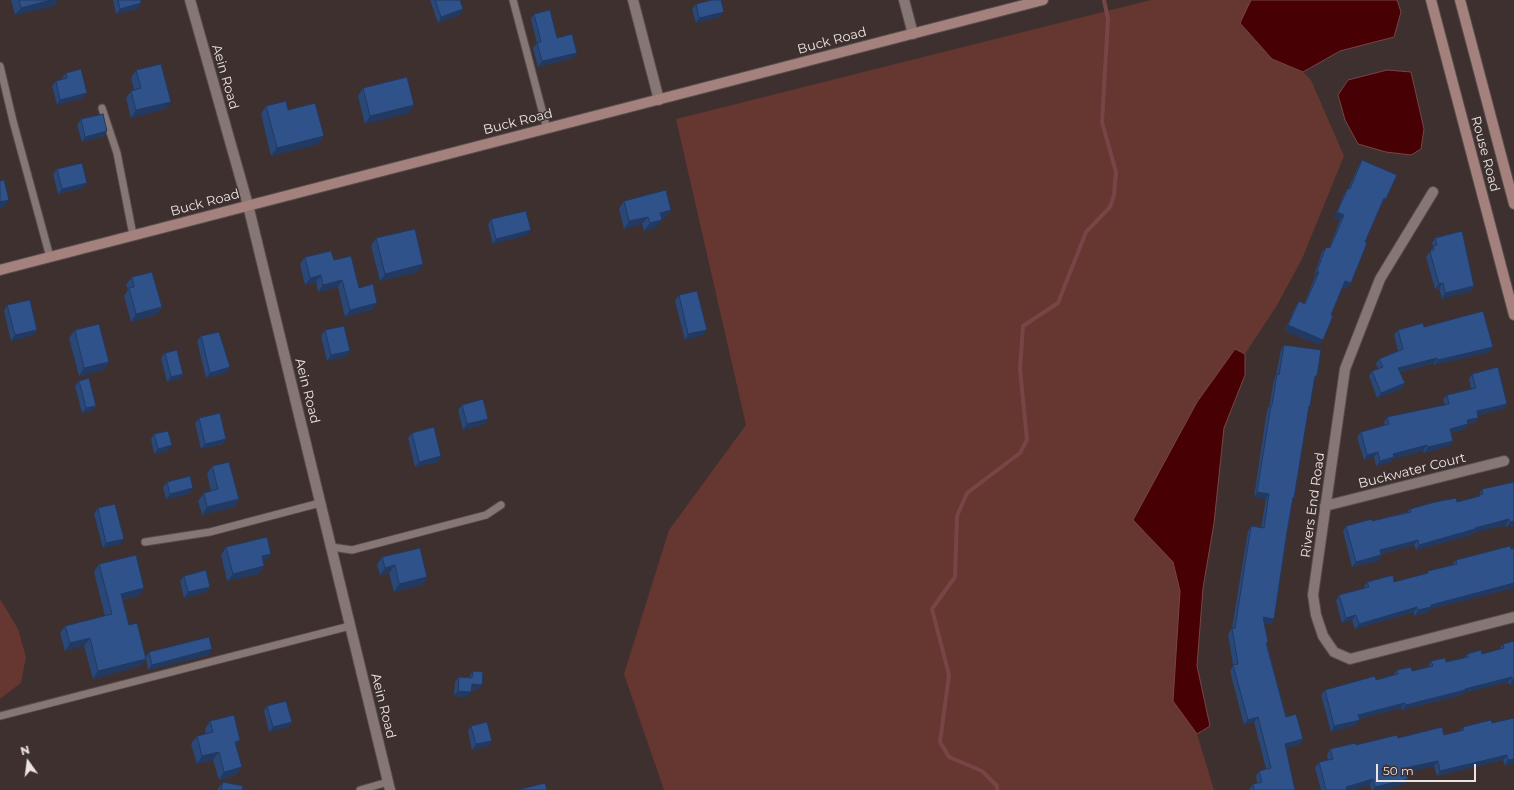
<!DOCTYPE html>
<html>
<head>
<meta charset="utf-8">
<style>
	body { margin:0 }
	#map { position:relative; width:1514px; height:790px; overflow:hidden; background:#3d302f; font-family:Montserrat,sans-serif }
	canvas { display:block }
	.north { position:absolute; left:8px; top:742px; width:40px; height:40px; -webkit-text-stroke:3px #3d302f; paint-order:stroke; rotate:346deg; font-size:11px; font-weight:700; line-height:16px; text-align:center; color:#ece4e2 }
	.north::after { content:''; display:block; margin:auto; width:14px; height:18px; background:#ece4e2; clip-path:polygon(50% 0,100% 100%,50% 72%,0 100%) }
	.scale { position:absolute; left:1376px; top:764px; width:100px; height:18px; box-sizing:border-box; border:2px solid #ece4e2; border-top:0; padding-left:5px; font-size:12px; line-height:14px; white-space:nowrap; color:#ece4e2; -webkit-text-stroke:3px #3d302f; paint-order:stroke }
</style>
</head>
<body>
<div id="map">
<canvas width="1514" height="790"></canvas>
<div class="north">N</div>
<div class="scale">50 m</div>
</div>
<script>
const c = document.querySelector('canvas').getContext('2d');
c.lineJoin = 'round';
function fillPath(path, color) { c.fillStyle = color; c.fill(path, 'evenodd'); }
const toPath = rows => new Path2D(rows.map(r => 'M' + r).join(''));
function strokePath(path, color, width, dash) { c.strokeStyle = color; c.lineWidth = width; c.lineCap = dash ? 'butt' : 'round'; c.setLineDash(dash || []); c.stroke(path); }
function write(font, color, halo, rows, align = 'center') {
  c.font = font + ' Montserrat,sans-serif'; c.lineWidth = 3; c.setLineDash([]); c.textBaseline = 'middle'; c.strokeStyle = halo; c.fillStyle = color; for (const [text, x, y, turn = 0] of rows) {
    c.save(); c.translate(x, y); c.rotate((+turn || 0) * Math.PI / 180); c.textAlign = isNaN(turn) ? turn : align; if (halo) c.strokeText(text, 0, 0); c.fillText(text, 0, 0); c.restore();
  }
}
fillPath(toPath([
	[1151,0,1251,0,1240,24,1272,58,1303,72,1311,80,1344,156,1302,259,1276,307,1245,354,1235,349,1133,519,1173,562,1180,591,1173,701,1197,734,1214,790,664,790,624,674,669,530,746,425,676,119],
	[0,600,2,602,18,629,26,657,21,683,0,699]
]), '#663631');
const water = toPath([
	[1251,0,1397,0,1401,12,1394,37,1340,51,1303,72,1272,59,1240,23,1251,0],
	[1387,70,1411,72,1424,129,1421,149,1411,155,1386,152,1358,144,1345,120,1338,95,1348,80,1387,70],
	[1235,349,1245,354,1245,375,1224,428,1214,523,1203,588,1197,666,1210,726,1197,734,1173,701,1180,591,1173,562,1133,520,1197,402,1235,349]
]);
fillPath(water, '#470104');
strokePath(water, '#784547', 1);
strokePath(toPath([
	[997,790,997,786,982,771,949,757,940,742,949,675,932,609,955,577,957,516,967,493,1020,453,1027,440,1020,369,1023,326,1058,303,1086,232,1110,207,1114,195,1116,172,1102,122,1108,19,1104,0]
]), '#784547', 4);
const lane = toPath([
	[513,0,547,129],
	[0,66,13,121,50,257],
	[102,108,117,153,133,235],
	[145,542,210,532,320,503],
	[331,547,352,550,486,515,501,505],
	[0,716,350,626],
	[360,790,388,782]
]);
const street = toPath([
	[190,0,248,205,390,790],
	[633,0,659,100],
	[904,0,913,34],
	[1433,192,1380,279,1345,369,1313,595,1316,615,1323,636,1334,652,1350,659,1514,617],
	[1325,506,1504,461]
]);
const secondary = toPath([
	[1431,0,1514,315],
	[1460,0,1514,204],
	[0,270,1043,0]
]);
strokePath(lane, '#584d4c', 9);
strokePath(street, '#584d4c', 12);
strokePath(secondary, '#584d4c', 12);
strokePath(lane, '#867775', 7);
strokePath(street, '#867775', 10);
strokePath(secondary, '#a4817c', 10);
fillPath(toPath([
	[11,0,58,0,54,6,15,15],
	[113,0,141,0,138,9,116,14],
	[430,0,460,0,463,9,459,15,438,23],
	[696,4,720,17,696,23,692,9],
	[534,14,557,38,577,53,573,58,538,67,533,48,537,43,531,19],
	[136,70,171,102,165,109,131,118,126,98,131,91,134,90,131,78],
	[66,73,83,98,57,105,52,86,56,81,62,79,62,78],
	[363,88,409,113,365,124,358,96],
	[266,106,288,110,318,144,271,156,261,114],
	[81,119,104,136,82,142,77,125],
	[1362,160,1383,204,1382,204,1365,242,1351,283,1347,289,1342,287,1331,315,1323,340,1319,345,1285,331,1295,307,1299,301,1304,304,1315,277,1314,276,1322,252,1326,247,1329,248,1340,220,1334,218,1344,194,1348,188,1348,189,1359,165],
	[57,169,83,188,58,194,53,174],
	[624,201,671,210,665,218,661,219,656,228,644,231,642,224,624,229,619,209],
	[491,219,527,235,493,244,488,225],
	[376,238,418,272,380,281,371,246],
	[1435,238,1474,286,1471,291,1442,299,1439,288,1435,289,1426,257,1433,247,1432,243],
	[305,257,334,260,359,288,372,310,345,317,338,287,318,292,316,282,305,285,300,264],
	[132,277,162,307,156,315,131,322,124,296,128,290,126,285],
	[679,295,703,335,685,340,675,301],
	[7,305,37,330,33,335,11,341,4,311],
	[1424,327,1489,352,1434,365,1434,363,1400,372,1401,389,1377,398,1369,376,1372,371,1378,369,1376,364,1379,359,1398,351,1394,335,1398,330],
	[75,330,109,362,103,370,79,376,69,338],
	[325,330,350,351,347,356,327,361,321,336],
	[201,336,230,367,226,373,206,378,197,341],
	[1284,345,1314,380,1308,408,1292,501,1274,619,1271,624,1264,623,1268,642,1267,644,1286,717,1303,739,1299,745,1285,748,1295,790,1249,790,1253,784,1257,783,1256,776,1259,771,1266,769,1254,722,1244,725,1230,671,1233,665,1228,634,1232,628,1248,531,1251,526,1261,527,1266,499,1254,497,1267,410,1269,407,1274,380,1276,375,1281,350],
	[165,353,183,374,179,379,167,382,161,358],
	[1472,374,1507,404,1503,409,1478,415,1478,418,1475,423,1468,424,1465,429,1451,433,1453,441,1449,446,1424,453,1423,451,1393,459,1390,462,1376,466,1374,457,1364,460,1357,437,1361,432,1385,426,1384,422,1387,417,1445,405,1443,400,1447,395,1471,389,1469,379],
	[79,381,96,406,92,411,82,413,75,386],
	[462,405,488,419,484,424,463,430,458,410],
	[199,418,226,439,222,444,201,449,195,423],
	[412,433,438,462,415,467,408,438],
	[154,434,168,451,154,454,151,439],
	[212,466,239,499,234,507,202,515,198,501,204,493,211,491,207,474],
	[167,482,193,488,189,494,166,499,163,487],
	[1514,482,1514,525,1506,527,1506,525,1473,533,1472,535,1416,550,1414,545,1381,554,1381,555,1378,561,1352,567,1343,531,1346,526,1372,521,1407,512,1410,509,1457,502,1478,497,1482,489],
	[98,508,120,544,103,548,94,514],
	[226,547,266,561,263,562,264,566,259,574,227,581,221,555],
	[1514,548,1514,588,1430,609,1428,612,1414,616,1414,612,1355,629,1352,620,1342,623,1336,601,1339,595,1364,588,1364,587,1367,582,1394,582,1426,574,1428,571,1452,565,1456,560],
	[382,557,427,577,422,585,394,592,389,573,380,575,377,565],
	[99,564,144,588,138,596,122,600,129,625,146,657,149,652,209,655,148,670,146,659,140,666,93,679,84,646,65,651,60,633,65,626,105,616,94,572],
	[184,576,210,587,206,592,184,598,180,581],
	[1514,641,1514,684,1509,685,1508,682,1463,693,1462,695,1402,710,1401,708,1359,719,1356,725,1331,732,1321,695,1325,690,1376,680,1393,675,1397,670,1412,671,1428,667,1431,661,1446,662,1464,658,1467,654,1482,654,1499,649,1503,644],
	[473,671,478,690,471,690,471,692,467,697,454,696,455,682,459,677,469,677],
	[267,706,292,722,288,727,269,732,264,711],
	[210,721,236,746,236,775,219,780,213,760,197,764,191,744,197,736,206,734,205,729],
	[1492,723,1514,763,1505,766,1503,760,1437,776,1434,766,1406,772,1408,779,1404,784,1381,790,1371,790,1370,785,1350,790,1321,790,1315,768,1319,762,1328,760,1327,755,1330,749,1398,738,1444,735,1460,731,1463,727],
	[471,726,488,746,472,750,468,731],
	[223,782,242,790,217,790]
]), '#294777');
fillPath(toPath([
	[51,0,58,0,54,6,15,15,21,8],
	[141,3,138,9,116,14,120,9],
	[463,9,459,15,438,23,441,17],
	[724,12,720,17,696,23,699,18],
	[577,53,573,58,538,67,542,61],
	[87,93,83,98,57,105,60,100],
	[171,102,165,109,131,118,136,110],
	[414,105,409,113,365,124,370,116],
	[107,131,104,136,82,142,85,137],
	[324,136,318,144,271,156,277,148],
	[87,183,83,188,58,194,62,189],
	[1384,198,1386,199,1383,204,1381,203],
	[9,200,4,207,0,208,0,202],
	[671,210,665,218,654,220,660,213],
	[1337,212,1344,215,1340,220,1334,218],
	[648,217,642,224,624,229,629,221],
	[662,220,656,228,644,231,650,223],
	[531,230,527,235,493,244,496,239],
	[423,264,418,272,380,281,385,274],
	[1317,271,1319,272,1315,277,1314,276],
	[321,275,316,282,305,285,310,278],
	[342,280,338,287,318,292,323,285],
	[1345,281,1351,283,1347,289,1341,286],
	[1443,283,1439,288,1435,289,1439,284],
	[1474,286,1471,291,1442,299,1445,293],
	[377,303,372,310,345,317,350,310],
	[162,307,156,315,131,322,136,314],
	[1288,325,1323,340,1319,345,1285,331],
	[37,330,33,335,11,341,15,335],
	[707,330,703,335,685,340,688,334],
	[1493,347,1489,352,1434,365,1438,360],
	[350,351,347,356,327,361,331,355],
	[1437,358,1434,363,1395,373,1398,368],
	[109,362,103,370,79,376,84,368],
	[230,367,226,373,206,378,210,373],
	[183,374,179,379,167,382,171,377],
	[1405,383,1401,389,1377,398,1381,393],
	[1507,404,1503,409,1473,416,1477,411],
	[96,406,92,411,82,413,86,408],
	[1478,418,1475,423,1468,424,1465,429,1446,434,1450,429,1467,420],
	[488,419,484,424,463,430,467,424],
	[226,439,222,444,201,449,205,444],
	[1453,441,1449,446,1424,453,1428,447],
	[172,445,168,451,154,454,158,449],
	[1427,445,1423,451,1393,459,1390,462,1376,466,1380,461,1393,454],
	[1378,452,1374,457,1364,460,1367,455],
	[441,456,438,462,415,467,419,462],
	[193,488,189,494,166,499,170,494],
	[1257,492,1269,494,1266,499,1254,497],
	[239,499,234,507,202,515,207,507],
	[1509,519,1506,525,1473,533,1472,535,1416,550,1419,545,1475,528],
	[1514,521,1514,525,1506,527,1510,522],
	[124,539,120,544,103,548,106,543],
	[1418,540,1414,545,1376,555,1380,550],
	[271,554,266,561,256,564,262,556],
	[1381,555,1378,561,1352,567,1356,562],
	[395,565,389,573,380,575,385,568],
	[264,566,259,574,227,581,233,574],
	[427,577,422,585,394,592,399,584],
	[1514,583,1514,588,1430,609,1428,612,1414,616,1418,610,1431,605],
	[210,587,206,592,184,598,188,592],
	[144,588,138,596,116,601,121,594],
	[1417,607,1414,612,1355,629,1359,624],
	[1356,615,1352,620,1342,623,1346,618],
	[1263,617,1274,619,1271,624,1260,622],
	[90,638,84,646,65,651,70,643],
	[212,649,209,655,148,670,152,665],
	[146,659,140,666,93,679,98,671],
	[1512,677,1508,682,1463,693,1462,695,1402,710,1406,705],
	[1512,680,1514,680,1514,684,1509,685],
	[472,684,482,685,478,690,468,689],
	[458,691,471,692,467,697,454,696],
	[1405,703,1401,708,1355,720,1358,715],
	[1258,717,1254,722,1244,725,1248,720],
	[1360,720,1356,725,1331,732,1334,726],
	[292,722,288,727,269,732,273,727],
	[1303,739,1299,745,1281,749,1285,744],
	[240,740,235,748,235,742],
	[492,741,488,746,472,750,476,744],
	[219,752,213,760,197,764,202,756],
	[1507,755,1503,760,1437,776,1440,771],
	[1514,759,1514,763,1505,766,1508,760],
	[1438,761,1434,766,1402,774,1405,768],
	[242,767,236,775,219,780,224,772],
	[1373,779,1370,785,1350,790,1344,790,1346,787],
	[1408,779,1404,784,1381,790,1373,790,1375,787]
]), '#223961');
const building = toPath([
	[19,0,51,0,21,8,19,0],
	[118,0,141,0,141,3,120,9,118,0],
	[435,0,460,0,463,9,441,17,435,0],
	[712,0,721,0,724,12,699,18,696,4,712,0],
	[550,10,557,38,572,34,577,53,542,61,537,43,541,42,534,14,550,10],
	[161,64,171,102,136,110,131,91,141,88,136,70,161,64],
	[81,69,87,93,60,100,56,81,67,78,66,73,81,69],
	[407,77,414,105,370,116,363,88,407,77],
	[286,101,288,110,315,103,324,136,277,148,266,106,286,101],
	[103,114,107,131,85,137,81,119,103,114],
	[1362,160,1397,175,1386,199,1384,198,1365,242,1367,243,1351,283,1345,281,1331,315,1333,316,1323,340,1288,325,1299,301,1305,304,1319,272,1317,271,1326,247,1330,248,1344,215,1337,212,1348,188,1350,189,1362,160],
	[82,163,87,183,62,189,57,169,82,163],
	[4,180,9,200,0,202,0,181,4,180],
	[666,190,671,210,660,213,662,220,650,223,648,217,629,221,624,201,666,190],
	[526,211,531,230,496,239,491,219,526,211],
	[415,229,423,264,385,274,376,238,415,229],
	[1462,231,1474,286,1445,293,1443,283,1439,284,1430,252,1434,250,1433,246,1437,245,1435,238,1462,231],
	[331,251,334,260,351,256,359,288,373,284,377,303,350,310,342,280,323,285,321,275,310,278,305,257,331,251],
	[152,272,162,307,136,314,129,288,134,287,132,277,152,272],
	[697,291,707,330,688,334,679,295,697,291],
	[30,300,37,330,15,335,7,305,30,300],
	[1483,311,1493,347,1438,360,1437,358,1398,368,1405,383,1381,393,1372,371,1383,367,1379,359,1403,349,1398,330,1423,323,1424,327,1483,311],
	[99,324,109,362,84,368,75,330,99,324],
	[344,326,350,351,331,355,325,330,344,326],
	[219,332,230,367,210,373,201,336,219,332],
	[1284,345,1321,350,1317,376,1315,376,1310,406,1309,406,1294,498,1293,497,1287,532,1274,619,1263,617,1268,642,1266,643,1286,717,1296,714,1303,739,1285,744,1295,790,1254,790,1253,784,1262,782,1259,771,1271,768,1258,717,1248,720,1233,665,1238,664,1232,628,1235,628,1251,526,1264,528,1269,494,1257,492,1271,405,1272,405,1277,374,1279,375,1284,345],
	[177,350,183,374,171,377,165,353,177,350],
	[1498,367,1507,404,1477,411,1478,418,1467,420,1468,424,1450,429,1453,441,1428,447,1427,445,1393,454,1394,457,1380,461,1378,452,1367,455,1361,432,1389,424,1387,417,1449,404,1447,395,1476,388,1472,374,1498,367],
	[89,378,96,406,86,408,79,381,89,378],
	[483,399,488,419,467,424,462,405,483,399],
	[220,413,226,439,205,444,199,418,220,413],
	[434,427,441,456,419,462,412,433,434,427],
	[168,431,172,445,158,449,154,434,168,431],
	[229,462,239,499,207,507,204,493,218,489,212,466,229,462],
	[190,476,193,488,170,494,167,482,190,476],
	[1514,482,1514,521,1510,522,1509,519,1475,528,1475,529,1419,545,1418,540,1380,550,1381,555,1356,562,1346,526,1372,519,1372,521,1411,512,1410,509,1435,502,1456,498,1457,502,1480,496,1479,495,1483,494,1482,489,1514,482],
	[115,504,124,539,106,543,98,508,115,504],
	[267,537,271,554,262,556,264,566,233,574,226,547,267,537],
	[1510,546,1511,549,1514,548,1514,583,1431,605,1431,607,1418,610,1417,607,1359,624,1356,615,1346,618,1339,595,1369,587,1367,582,1393,575,1394,582,1428,573,1428,571,1457,564,1456,560,1510,546],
	[420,548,427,577,399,584,395,565,385,568,382,557,420,548],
	[136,555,144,588,121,594,129,625,137,623,146,659,98,671,90,638,70,643,65,626,112,614,99,564,136,555],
	[206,570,210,587,188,592,184,576,206,570],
	[209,637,212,649,152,665,149,652,209,637],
	[1514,641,1514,680,1512,680,1512,677,1465,689,1465,690,1406,705,1405,703,1358,715,1360,720,1334,726,1325,690,1375,676,1376,680,1398,674,1397,670,1411,667,1412,671,1433,666,1431,661,1445,658,1446,662,1468,657,1467,654,1481,650,1482,654,1504,648,1503,644,1514,641],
	[473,671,483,672,482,685,472,684,471,692,458,691,459,677,472,678,473,671],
	[286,701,292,722,273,727,267,706,286,701],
	[234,715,240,740,235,742,242,767,224,772,219,752,202,756,197,736,213,732,210,721,234,715],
	[1514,718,1514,759,1508,760,1507,755,1440,771,1438,761,1405,768,1408,779,1375,787,1373,779,1346,787,1347,790,1326,790,1319,762,1333,759,1330,749,1355,743,1356,745,1397,735,1398,738,1442,727,1444,735,1464,730,1463,727,1491,720,1492,723,1514,718],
	[487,722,492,741,476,744,471,726,487,722],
	[223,782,243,786,242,790,221,790,223,782],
	[545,783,547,790,517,790,545,783]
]);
fillPath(building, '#30528a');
strokePath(building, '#223961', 1);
write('13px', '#ece4e2', '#3d302f', [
	["Buck Road",832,41,-15],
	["Aein Road",225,77,74],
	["Buck Road",518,122,-14],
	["Rouse Road",1485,154,75],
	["Buck Road",205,203,-15],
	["Aein Road",307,391,76],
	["Buckwater Court",1412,471,-14],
	["Rivers End Road",1313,505,-82],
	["Aein Road",383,706,76]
]);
</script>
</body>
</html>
